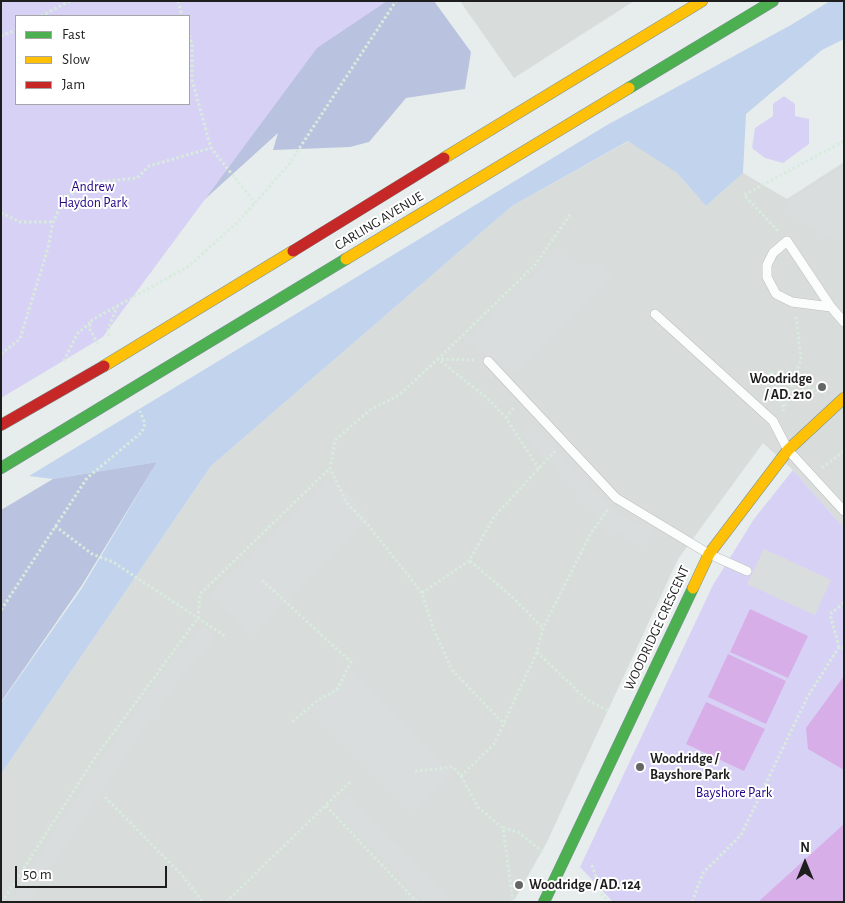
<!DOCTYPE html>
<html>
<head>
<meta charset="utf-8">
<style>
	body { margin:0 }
	#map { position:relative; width:845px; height:903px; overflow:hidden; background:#e6edec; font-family:"Alegreya Sans",sans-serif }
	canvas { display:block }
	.frame { position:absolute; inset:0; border:2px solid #1e1e1e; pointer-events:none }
	.legend { position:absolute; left:15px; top:15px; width:175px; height:90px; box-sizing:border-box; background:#fff; border:1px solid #a5a5a5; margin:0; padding:6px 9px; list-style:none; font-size:15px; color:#1e1e1e }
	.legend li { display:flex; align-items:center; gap:10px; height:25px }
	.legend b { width:25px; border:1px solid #a5a5a5 }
	.north { position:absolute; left:780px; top:838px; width:50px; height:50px; -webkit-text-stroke:4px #fff; paint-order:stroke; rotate:0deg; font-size:14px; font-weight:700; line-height:20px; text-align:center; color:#1e1e1e }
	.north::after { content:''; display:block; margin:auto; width:18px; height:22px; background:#1e1e1e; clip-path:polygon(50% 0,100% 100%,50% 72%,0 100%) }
	.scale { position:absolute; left:15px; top:866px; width:152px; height:22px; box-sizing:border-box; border:2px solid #1e1e1e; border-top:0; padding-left:6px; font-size:15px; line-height:18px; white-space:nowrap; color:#1e1e1e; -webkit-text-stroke:4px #fff; paint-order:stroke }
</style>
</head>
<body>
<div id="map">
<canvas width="845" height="903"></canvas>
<div class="frame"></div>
<ul class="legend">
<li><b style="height:6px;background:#4caf50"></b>Fast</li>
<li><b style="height:6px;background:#ffc107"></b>Slow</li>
<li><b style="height:6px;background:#c62828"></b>Jam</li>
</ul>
<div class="north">N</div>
<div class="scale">50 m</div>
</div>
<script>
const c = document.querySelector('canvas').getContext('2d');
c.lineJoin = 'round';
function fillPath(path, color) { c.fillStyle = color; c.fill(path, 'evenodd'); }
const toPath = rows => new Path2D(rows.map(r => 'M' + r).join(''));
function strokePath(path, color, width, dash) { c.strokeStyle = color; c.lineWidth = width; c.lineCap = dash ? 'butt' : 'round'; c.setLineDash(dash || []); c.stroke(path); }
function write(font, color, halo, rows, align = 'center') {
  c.font = font + ' "Alegreya Sans",sans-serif'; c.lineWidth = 4; c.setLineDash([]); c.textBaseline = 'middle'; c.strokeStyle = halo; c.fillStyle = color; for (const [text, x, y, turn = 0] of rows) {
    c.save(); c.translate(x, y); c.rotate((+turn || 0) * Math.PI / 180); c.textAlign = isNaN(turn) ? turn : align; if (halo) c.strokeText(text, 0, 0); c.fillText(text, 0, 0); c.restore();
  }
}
fillPath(toPath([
	[460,1,634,1,514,78],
	[629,141,677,173,706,206,743,173,787,199,844,162,844,528,793,470,763,443,678,559,546,844,513,902,1,902,1,774,211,466,512,206]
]), '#d8dcdb');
fillPath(toPath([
	[830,1,844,1,844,39,822,50,746,114,743,173,706,206,677,173,628,141,512,206,211,466,1,774,1,703,82,588,157,462,53,479,29,476,607,125,791,25]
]), '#c2d3ed');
fillPath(toPath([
	[1,1,434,1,471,52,465,89,406,98,369,142,350,147,273,150,278,133,141,257,13,165],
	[16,16,189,16,189,104,16,104],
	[157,462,82,585,1,702,1,510,53,479]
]), '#b9c2de');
fillPath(toPath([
	[1,1,387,1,317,48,103,337,1,398],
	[16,16,189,16,189,104,16,104],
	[784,96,795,104,795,116,809,119,809,144,783,163,765,158,752,148,755,128,773,116,773,104],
	[793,470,844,528,844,902,613,902,580,867,713,585,754,519]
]), '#d7d2f5');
fillPath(toPath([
	[750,609,808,636,788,678,730,652],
	[728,654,786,681,766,724,708,697],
	[844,676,844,770,808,749,806,728],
	[706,702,765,729,744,771,686,744],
	[844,824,844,902,758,902]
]), '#d7aee8');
fillPath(toPath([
	[844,167,844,238,836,242,795,219,786,202],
	[560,250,574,263,602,266,614,277,514,375,502,361,480,352,468,340],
	[535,427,620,516,651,531,643,547,611,529,523,436],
	[332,477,370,517,252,635,209,595],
	[764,549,831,580,815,615,747,584],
	[204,627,216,638,180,679,135,741,28,902,10,902,71,805,169,662],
	[352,669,453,773,414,811,312,708],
	[347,794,453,902,424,902,334,808]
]), '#dadddd');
const lane = toPath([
	[831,307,792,302,776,294,767,277,767,265,773,253,787,241,831,307,844,322],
	[655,314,773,421,788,450,844,511],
	[488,361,616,498,709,554,747,571]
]);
const fast = toPath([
	[629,88,773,1],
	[1,468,346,259],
	[544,902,693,588]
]);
const slow = toPath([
	[444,158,702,1],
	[346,259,629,88],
	[104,366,293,251],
	[693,588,709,554,788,450,844,398]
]);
const jam = toPath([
	[293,251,444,158],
	[1,425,104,366]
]);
strokePath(lane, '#bdc0bf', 10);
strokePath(fast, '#7d9297', 12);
strokePath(slow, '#7d9297', 12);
strokePath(jam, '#7d9297', 12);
strokePath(toPath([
	[178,1,182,16],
	[41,16,70,1],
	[189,35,192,44,192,80,211,148,255,203],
	[1,36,16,30],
	[1,213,20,222,53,222],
	[778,231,744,195,844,141],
	[109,336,108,329,117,307],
	[98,344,89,328,92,320,189,266,238,222,255,203,289,164,396,1],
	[1,354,20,339,48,248,53,222,64,199,88,183,137,178,149,166,211,148],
	[474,360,438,359,399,395,370,410,335,440,330,468,346,502,368,525,422,593,434,630,452,670,505,725],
	[64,361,77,334,92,321],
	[783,407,769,372,795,377,805,382,817,393],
	[783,411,801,359,796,316],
	[506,418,514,407],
	[822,468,844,451],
	[539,469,506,418,487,398,438,359,535,265,571,213],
	[55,526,92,554,113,562,225,636],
	[470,561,511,596,543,628],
	[262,580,351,662,337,690,318,700,291,723],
	[422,593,469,561,494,517,555,451],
	[844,603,830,614,839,647,844,648],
	[1,610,87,478,142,432,145,424,140,411],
	[537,652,587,700,609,711],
	[415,771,453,767,461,776,494,744,537,652,543,628,591,533,609,508],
	[461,776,478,807,503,828,513,902],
	[105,797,181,874,203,902],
	[326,806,417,902],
	[503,828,518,832,543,852],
	[592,865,602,895,609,902],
	[2,902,94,759,198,618,200,594,330,468],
	[226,902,351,781],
	[692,902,703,873,741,835,808,696,839,647]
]), '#d8ebdd', 3, [2.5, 2.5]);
strokePath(lane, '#fbfcfc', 9);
strokePath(fast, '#4caf50', 11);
strokePath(slow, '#ffc107', 11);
strokePath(jam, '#c62828', 11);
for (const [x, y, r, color] of [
	[822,387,5,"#646666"],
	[640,767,5,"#646666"],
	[519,885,5,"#646666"]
]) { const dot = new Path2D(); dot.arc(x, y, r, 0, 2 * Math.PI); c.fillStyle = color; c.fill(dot); strokePath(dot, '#fff', 2); }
write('14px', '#200484', '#fff', [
	["Andrew",93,187],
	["Haydon Park",93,203],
	["Bayshore Park",734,793]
]);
write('14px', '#1e1e1e', '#fff', [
	["CARLING AVENUE",379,221,-31],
	["WOODRIDGE CRESCENT",657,628,-65]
]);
write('bold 14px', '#1e1e1e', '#fff', [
	["Woodridge",812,379,"right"],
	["/ AD. 210",812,395,"right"],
	["Woodridge /",650,759],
	["Bayshore Park",650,775],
	["Woodridge / AD. 124",529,885]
], 'left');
</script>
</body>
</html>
